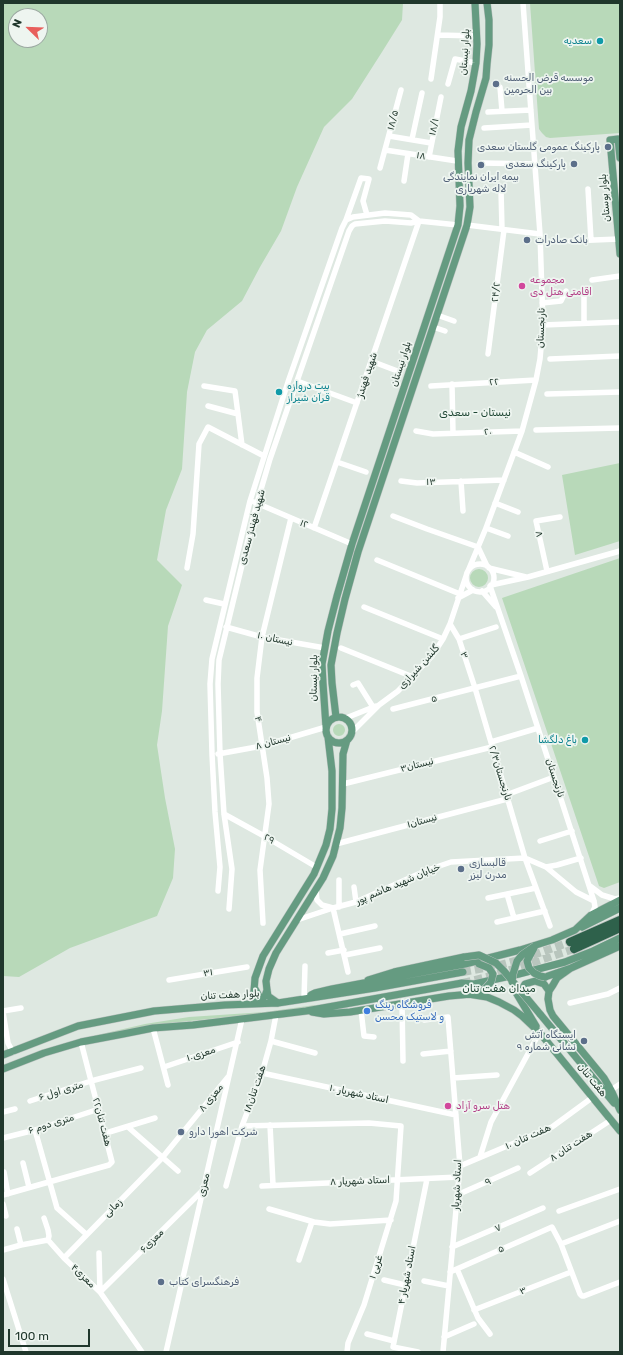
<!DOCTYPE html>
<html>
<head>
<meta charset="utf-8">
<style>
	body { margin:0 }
	#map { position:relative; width:623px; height:1355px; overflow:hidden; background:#dee8e1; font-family:Rubik,sans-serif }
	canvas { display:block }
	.frame { position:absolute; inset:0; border:4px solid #20372c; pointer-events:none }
	.north { position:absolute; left:8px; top:8px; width:40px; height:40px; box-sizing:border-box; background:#eef5f0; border:1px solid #9ca9a2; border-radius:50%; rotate:293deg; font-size:11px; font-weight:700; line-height:16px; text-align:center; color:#20372c }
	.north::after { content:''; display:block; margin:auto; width:14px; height:18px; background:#e85f5c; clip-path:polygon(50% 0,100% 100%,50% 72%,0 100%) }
	.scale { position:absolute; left:8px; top:1329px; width:82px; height:18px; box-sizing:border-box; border:2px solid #20372c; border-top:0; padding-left:5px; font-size:12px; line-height:14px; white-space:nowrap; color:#20372c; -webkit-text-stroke:3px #eef5f0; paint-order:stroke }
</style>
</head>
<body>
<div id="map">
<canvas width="623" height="1355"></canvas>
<div class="frame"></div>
<div class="north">N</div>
<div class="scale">100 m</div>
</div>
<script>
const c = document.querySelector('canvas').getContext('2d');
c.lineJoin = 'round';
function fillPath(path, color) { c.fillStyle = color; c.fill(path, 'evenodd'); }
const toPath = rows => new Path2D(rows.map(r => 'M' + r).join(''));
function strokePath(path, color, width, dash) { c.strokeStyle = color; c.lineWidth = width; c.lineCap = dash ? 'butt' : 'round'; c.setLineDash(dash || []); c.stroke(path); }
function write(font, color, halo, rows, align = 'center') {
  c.font = font + ' Rubik,Vazirmatn,sans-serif'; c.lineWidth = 3.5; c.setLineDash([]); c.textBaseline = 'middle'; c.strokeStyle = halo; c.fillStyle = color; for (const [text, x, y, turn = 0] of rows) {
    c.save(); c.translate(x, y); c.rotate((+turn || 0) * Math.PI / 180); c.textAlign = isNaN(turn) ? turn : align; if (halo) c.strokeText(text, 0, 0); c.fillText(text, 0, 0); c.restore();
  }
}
fillPath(toPath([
	[3,3,403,3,402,20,382,52,352,99,324,127,297,187,281,231,260,267,242,301,207,330,195,352,187,392,182,469,166,510,157,560,182,585,168,626,162,711,157,745,165,798,175,849,173,878,157,916,70,948,19,977,3,976],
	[16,16,40,16,40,40,16,40],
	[530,3,620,3,620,133,550,138,546,137,542,133,539,129],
	[620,463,620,541,575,555,562,475],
	[620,558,620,882,604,888,599,886,502,598],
	'470 578a9 9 0 1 1 18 0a9 9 0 1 1-18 0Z',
	'333 730a6 6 0 1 1 12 0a6 6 0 1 1-12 0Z',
	[315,1005,316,1008,170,1023,105,1035,3,1067,3,1065,66,1043,106,1033,145,1024,189,1017,265,1012]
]), '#b8d9b9');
strokePath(toPath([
	[463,972,500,965,522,959,570,942],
	[463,983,495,975,574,949]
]), '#b8c5bd', 8, [8, 4]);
const major = toPath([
	[620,158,618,139,610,140,620,254],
	'326 730a13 13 0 1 1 26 0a13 13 0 1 1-26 0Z',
	[336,717,332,683,331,665,337,633,345,599,358,552,467,225,470,207,468,163,469,140,476,112,486,78,487,64,489,45,489,20,487,3],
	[326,727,323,683,322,664,328,631,337,596,352,544,458,225,460,206,458,151,461,127,471,91,476,63,477,44,475,3],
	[582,927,620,908],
	[571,968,557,978,553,985,549,991,548,999,550,1010,553,1016,604,1078,611,1090,620,1110],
	[545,977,571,968,620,946],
	[368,980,394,972,464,957],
	[255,989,260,998,263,998,265,996,267,990],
	[515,991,536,1026],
	[468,994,487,997,499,1002,514,1010,522,1016,540,1033,620,1131],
	[311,995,315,993,332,989,465,964,520,950,552,940,575,930,591,915,620,900],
	[520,995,520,992,525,984,535,981,544,984,549,991],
	[278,1003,268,996,267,990,266,981,269,969,276,953,323,878,333,856,340,828,342,808,343,754,347,740],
	[253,1004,255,978,263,956,314,874,326,845,330,829,332,809,332,771,328,737],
	[312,1012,324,1014,350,1012,449,996,472,994],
	[540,1014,614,1103],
	[3,1055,78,1026,154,1011,225,1005,278,1003,304,999,375,988,463,972],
	[3,1069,44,1053,81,1042,123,1034,153,1028,193,1025,306,1011,462,983,474,984,519,974,565,962,593,951,620,938]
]);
const highway = toPath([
	[570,942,620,920],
	[574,949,620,928]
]);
strokePath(major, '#bcc3c0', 8);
strokePath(highway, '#bcc3c0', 10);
strokePath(toPath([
	[438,35,477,36],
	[431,79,440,17,440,3],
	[448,84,455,59,476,63],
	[500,87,502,111],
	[488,112,531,110],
	[484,128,532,125],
	[389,136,431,143],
	[412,139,422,93],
	[385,150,457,161],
	[429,157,441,97],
	[482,163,535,164],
	[380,168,401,90],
	[404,181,408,154],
	[588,189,591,240],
	[501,190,502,229],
	[346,220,361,178,369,179,363,201,367,215],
	[467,225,540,234],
	[570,241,619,239],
	[592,280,620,276],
	[584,296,584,323],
	[542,303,561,301,566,291],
	[437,315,454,321],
	[543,325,620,322],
	[433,327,445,331],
	[488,354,504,230],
	[550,359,620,356],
	[371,361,400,372],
	[297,381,357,403],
	[452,384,453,433],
	[204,386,235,391,242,445],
	[431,386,536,380],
	[547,394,620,392],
	[208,406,238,414],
	[536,430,620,428],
	[416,431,433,434,522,431],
	[514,452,548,467],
	[337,462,366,472],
	[401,481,417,483,504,480],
	[461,481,463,511],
	[254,502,352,544],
	[495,503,518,512],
	[393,516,427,529,478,547],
	[314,528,419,221],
	[486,528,508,536],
	[478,547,487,566],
	[377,560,460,594],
	'466 578a14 14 0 1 1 28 0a14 14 0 1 1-28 0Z',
	[187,568,193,534,199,444,208,427,264,456],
	[489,568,526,577],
	[468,571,486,528,522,431,536,380,540,359,543,325,540,234,523,3],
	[547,571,536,521,560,517],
	[491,585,528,577,620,551],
	[490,586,521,676,594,901,595,907,591,915],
	[482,591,496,607],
	[458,598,473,590],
	[206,600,224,604],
	[364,607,443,639],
	[450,624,459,639,475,688,525,858,550,926],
	[226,627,262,637,325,648],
	[459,639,496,627],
	[341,648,413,677],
	[353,685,358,683,373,707],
	[393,709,521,676],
	[346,718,376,706],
	[352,732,379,705,398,691,432,656,443,639,450,624,466,576],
	[491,742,538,728],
	[218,754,262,746,326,727],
	[343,784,492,747],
	[506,795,554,777],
	[224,814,264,836,313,865],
	[540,841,572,831],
	[336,844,507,799],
	[546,867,557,865,581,858],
	[339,880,339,907],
	[590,886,602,895,615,899,620,898],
	[354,887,356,902],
	[218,891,220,867,215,812,212,754,210,684,212,659,250,501,288,382,342,228,346,220,353,217,385,213,411,215,419,221],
	[316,891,317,900,322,905,333,908],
	[507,894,514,918],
	[488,898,536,888],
	[333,908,348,972],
	[229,909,232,869,224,814,220,754,218,684,219,660,257,503,270,459,349,231,352,226,355,224,385,221,411,223,419,221,458,225],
	[297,920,333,908,356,902,425,871,451,862,525,858,546,867,576,892,594,901],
	[497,922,545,911],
	[263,923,260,870,269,804,267,778,257,712,257,678,262,637,291,518],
	[340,934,375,926],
	[328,953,344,950],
	[345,955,380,948],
	[169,980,247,967],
	[304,999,305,966],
	[402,1003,403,1061],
	[570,1003,608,994,620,988],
	[361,1010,364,1036,374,1037],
	[3,1011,21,1008],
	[3,1012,8,1043,13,1052],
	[424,1020,448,1017,460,1166,443,1352],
	[153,1028,168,1085],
	[271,1041,315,1053],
	[423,1054,451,1051],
	[164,1067,238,1042],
	[262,1073,456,1115],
	[453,1078,497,1075],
	[611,1090,620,1084],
	[30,1101,91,1081,141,1068],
	[3,1112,15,1109],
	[270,1125,273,1185],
	[242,1126,369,1123,401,1126,396,1201,364,1305,348,1343,347,1352],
	[128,1127,178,1171],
	[35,1130,57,1208,86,1234],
	[106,1133,155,1118],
	[3,1138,35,1130,99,1109],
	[480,1157,491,1122,536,1039],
	[23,1163,29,1187],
	[460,1166,552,1127,593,1097],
	[4,1172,8,1194],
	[530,1173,611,1120],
	[226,1186,242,1126,262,1073,271,1041,276,1015],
	[262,1186,459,1177],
	[3,1195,109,1165,112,1162,81,1042],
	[457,1195,518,1168],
	[3,1204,6,1216],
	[269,1209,314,1222,330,1224,391,1220],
	[559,1211,620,1189],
	[44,1218,48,1230,49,1236,48,1240],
	[17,1229,21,1245],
	[561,1244,620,1221],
	[452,1247,543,1208],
	[3,1250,21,1245,48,1240,64,1258,100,1292,142,1352],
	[99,1253,100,1292],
	[64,1258,162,1158,228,1077],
	[299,1260,312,1222],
	[457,1269,478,1318,490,1334],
	[450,1272,552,1227,561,1244,580,1294,582,1296,584,1296,620,1282],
	[3,1279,26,1352],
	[384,1280,405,1285],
	[424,1281,449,1286],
	[100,1292,203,1190],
	[474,1310,571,1272],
	[367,1334,394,1341],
	[444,1337,474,1324],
	[166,1352,242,1019],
	[418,1352,393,1347,427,1179]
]), '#fff', 5.5);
strokePath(major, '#659b81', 7);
strokePath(highway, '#2e614b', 8);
const majorBridge = toPath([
	[534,948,527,961,529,968,534,973,540,976,545,977],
	[464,957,479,955,496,963,504,971,540,1014],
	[479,964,489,968,493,974,491,982,483,991],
	[512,982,513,974,517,961,522,955,535,946]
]);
strokePath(majorBridge, '#bcc3c0', 8, []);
strokePath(majorBridge, '#659b81', 7);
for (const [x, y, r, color] of [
	[600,41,4,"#0f9aa8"],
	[496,84,4,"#5c6f8a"],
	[608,147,4,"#5c6f8a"],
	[574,164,4,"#5c6f8a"],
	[481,165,4,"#5c6f8a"],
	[527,240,4,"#5c6f8a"],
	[522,286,4,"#d1479c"],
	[279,392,4,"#0f9aa8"],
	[585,740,4,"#0f9aa8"],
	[461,869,4,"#5c6f8a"],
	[367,1011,4,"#3f7fe0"],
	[584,1041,4,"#5c6f8a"],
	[448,1106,4,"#d1479c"],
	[181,1132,4,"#5c6f8a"],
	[161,1282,4,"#5c6f8a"]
]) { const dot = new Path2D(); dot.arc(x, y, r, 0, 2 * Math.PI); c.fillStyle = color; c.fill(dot); strokePath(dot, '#eef5f0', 1.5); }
write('10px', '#0d838f', '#eef5f0', [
	["سعدیه",592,41],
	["بیت دروازه",287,386,"left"],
	["قرآن شیراز",287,398,"left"],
	["باغ دلگشا",577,740]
], 'right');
write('10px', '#20372c', '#eef5f0', [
	["بلوار نیستان",465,52,-86],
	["۱۸/۵",393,120,-75],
	["۱۸/۱",434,127,-78],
	["۱۸",421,156,9],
	["بلوار بوستان",605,198,-95],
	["۲۴/۲",496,292,-83],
	["نارنجستان",541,328,-88],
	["بلوار نیستان",401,364,-72],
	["شهید فهندژ",367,375,-72],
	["۲۲",494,382,-3],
	["۲۰",488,432,-2],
	["۱۳",431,482,-2],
	["۱۲",304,524,22],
	["شهید فهندژ سعدی",252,527,-75],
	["۸",539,534,78],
	["نیستان ۱۰",275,639,12],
	["۳",464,655,72],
	["گلشن شیرازی",419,667,-48],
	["بلوار نیستان",314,678,-89],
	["۵",434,699,-15],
	["۴",258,719,81],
	["نیستان ۸",273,742,-15],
	["۳نیستان",417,765,-14],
	["۲/۳نارنجستان",500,773,73],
	["نارنجستان",555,778,72],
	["۱نیستان",422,821,-15],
	["۲۹",269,839,30],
	["خیابان شهید هاشم پور",398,884,-23],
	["۳۱",208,973,-9],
	["بلوار هفت تنان",230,995,-3],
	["۱۰معزی",201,1054,-18],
	["هفت تنان",592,1080,51],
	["هفت تنان۱۸",255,1089,-71],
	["۶ متری اول",61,1091,-17],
	["استاد شهریار ۱۰",359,1094,12],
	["معزی ۸",211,1098,-51],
	["۲۲هفت تنان",102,1122,75],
	["۶ متری دوم",51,1124,-17],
	["هفت تنان ۱۰",528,1137,-24],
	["هفت تنان ۸",571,1146,-33],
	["استاد شهریار ۸",360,1181,-2],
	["۹",488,1182,-24],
	["معزی",204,1185,-77],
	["استاد شهریار",457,1185,-87],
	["زمانی",113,1208,-45],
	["۷",498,1228,-23],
	["۶معزی",152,1241,-45],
	["۵",501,1249,-24],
	["۱ غربی",376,1267,-72],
	["استاد شهریار ۴",407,1275,-79],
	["۴معزی",83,1276,44],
	["۳",523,1291,-21]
]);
write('10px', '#4e5e75', '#eef5f0', [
	["موسسه قرض الحسنه",504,78],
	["بین الحرمین",504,90],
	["پارکینگ عمومی گلستان سعدی",600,147,"right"],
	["پارکینگ سعدی",566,164,"right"],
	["بیمه ایران نمایندگی",481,177,"center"],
	["لاله شهریاری",481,189,"center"],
	["بانک صادرات",535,240],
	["قالبسازی",469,863],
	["مدرن لیزر",469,875],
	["ایستگاه آتش",576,1035,"right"],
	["نشانی شماره ۹",576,1047,"right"],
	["شرکت اهورا دارو",189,1132],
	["فرهنگسرای کتاب",169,1282]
], 'left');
write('10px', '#b23c85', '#eef5f0', [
	["مجموعه",530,280],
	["اقامتی هتل دی",530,292],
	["هتل سرو آزاد",456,1106]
], 'left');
write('10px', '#366cbe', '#eef5f0', [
	["فروشگاه رینگ",375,1005],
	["و لاستیک محسن",375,1017]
], 'left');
write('11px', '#1e4734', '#eef5f0', [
	["نیستان - سعدی",475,413],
	["میدان هفت تنان",499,989]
]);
</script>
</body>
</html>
